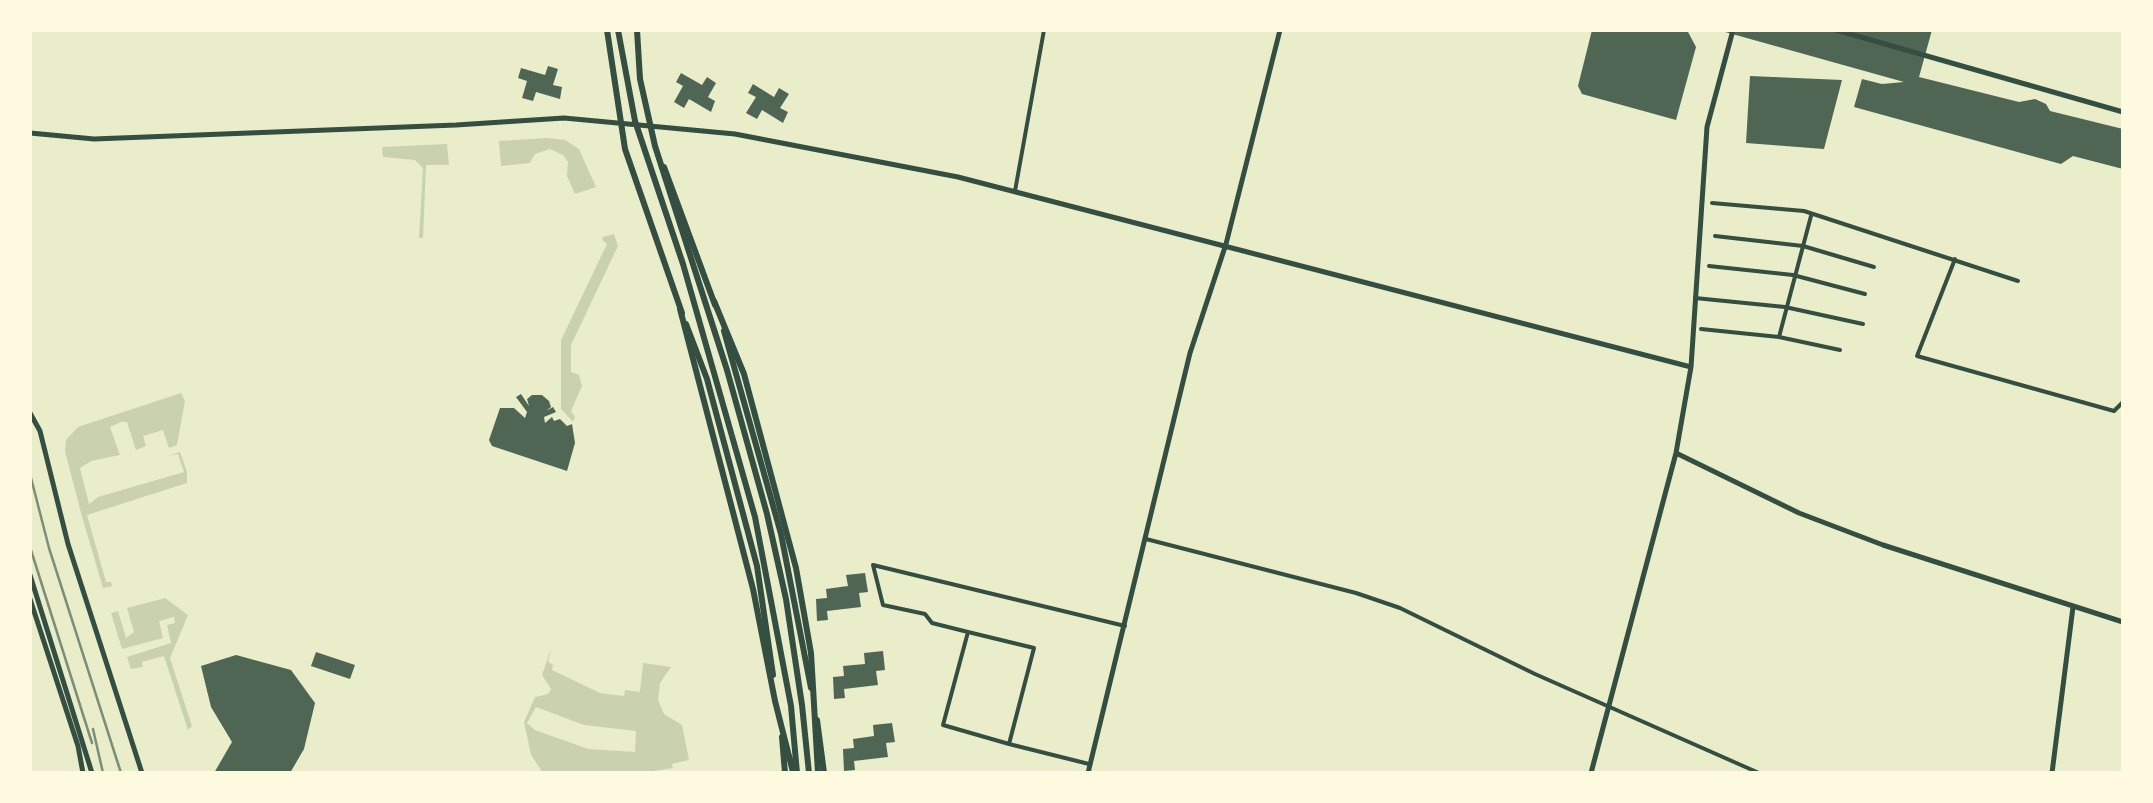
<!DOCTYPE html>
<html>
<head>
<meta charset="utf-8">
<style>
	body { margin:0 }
	#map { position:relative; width:2153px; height:803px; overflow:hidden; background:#e9edc9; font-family:Figtree,sans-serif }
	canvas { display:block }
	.frame { position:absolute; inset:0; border:32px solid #fefae0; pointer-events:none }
</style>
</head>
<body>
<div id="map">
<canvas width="2153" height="803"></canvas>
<div class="frame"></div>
</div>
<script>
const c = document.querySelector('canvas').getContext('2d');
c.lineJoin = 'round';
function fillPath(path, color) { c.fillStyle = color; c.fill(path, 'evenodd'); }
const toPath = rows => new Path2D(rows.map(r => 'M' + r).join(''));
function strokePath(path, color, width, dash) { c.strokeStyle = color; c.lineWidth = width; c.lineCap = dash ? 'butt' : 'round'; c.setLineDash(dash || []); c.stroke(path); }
fillPath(toPath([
	[546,138,565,140,579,149,596,187,575,194,567,176,568,162,563,155,550,149,535,154,530,163,501,166,499,141],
	[447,144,449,165,426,165,423,238,419,238,423,168,415,160,383,157,382,147],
	[614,234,618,246,571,345,571,372,579,375,582,386,571,411,575,417,573,422,561,409,561,340,607,244,602,240,603,237],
	[181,393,185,401,177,445,169,448,163,430,143,436,146,446,136,450,127,422,121,422,110,427,120,455,91,461,80,468,89,504,98,497,184,472,178,454,168,456,180,452,187,472,187,483,87,515,106,582,111,582,112,586,103,588,81,513,65,451,66,440,78,427],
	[165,598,188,615,170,658,192,726,188,730,164,656,142,662,143,667,131,669,127,657,171,643,167,625,175,623,174,617,159,621,163,638,122,649,111,613,118,611,126,638,134,632,127,608],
	[551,648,548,662,553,665,552,670,600,693,624,696,625,690,640,692,643,663,671,667,660,683,658,700,664,714,682,725,689,760,672,764,673,768,640,773,543,773,531,755,524,722,535,697,548,694,551,689,542,675],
	[536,707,584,725,636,731,635,752,588,749,535,730,527,723]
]), '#cad2ad');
fillPath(toPath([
	[1592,30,1687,30,1696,47,1676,120,1582,94,1578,86],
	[1718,30,1932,30,1919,77,2019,102,2035,99,2046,104,2050,111,2123,129,2123,169,2073,156,2061,164,1854,107,1862,79,1882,84,1904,82],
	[548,66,558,69,553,85,562,87,560,99,536,92,533,101,522,98,527,81,518,78,521,68,545,75],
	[681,73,702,85,707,77,716,83,708,97,715,101,711,112,689,99,684,108,674,102,683,86,676,82],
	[1750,76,1842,80,1824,149,1746,143],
	[753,84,774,97,779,88,789,94,780,108,788,112,783,123,762,110,757,119,746,113,756,97,748,93],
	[521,394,529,406,527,399,532,395,542,395,549,401,551,407,546,411,553,407,556,412,544,417,545,423,552,417,554,421,560,419,567,426,572,424,575,443,567,471,492,446,489,440,500,408,514,408,525,418,527,412,516,397],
	[865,573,868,592,859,593,861,607,827,611,828,620,817,621,816,599,827,598,826,589,848,586,846,575],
	[883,651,885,670,876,671,878,685,844,689,845,698,834,699,833,677,844,676,843,666,865,664,864,653],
	[316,652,355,665,350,679,311,666],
	[236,655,291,670,315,703,304,749,290,773,214,773,232,742,211,707,201,666],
	[892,723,895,742,886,743,888,757,854,761,855,770,844,771,843,749,854,748,853,739,874,736,873,725]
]), '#4f6655');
strokePath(toPath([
	[1015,191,1044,30],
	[1712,203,1804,211,2018,281],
	[1715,236,1803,246,1874,267],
	[1955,259,1917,356,2114,411,2123,402],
	[1709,266,1793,275,1865,294],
	[1695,298,1785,307,1863,324],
	[1701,329,1779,337,1840,350],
	[1779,337,1811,216],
	[1146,539,1356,593,1400,608,1535,674,1759,773],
	[968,632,1034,648,1009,744,1089,764],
	[1009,744,943,725,968,632,932,623,925,614,883,605,873,565,1125,626]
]), '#344e41', 4);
strokePath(toPath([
	[30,133,94,139,456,125,564,118,735,134,958,177,1691,367],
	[30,413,40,431,68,544,142,773],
	[1676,453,1799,513,1883,545,2123,622],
	[30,575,92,773],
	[30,599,78,746,83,773],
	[1088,773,1190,353,1226,244,1280,30],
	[1591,773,1676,453,1691,367,1707,127,1733,30],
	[2052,773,2073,607]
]), '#344e41', 5);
strokePath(toPath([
	[1836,30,2123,112]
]), '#344e41', 5);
strokePath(toPath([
	[607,30,625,149,682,313],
	[664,167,715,305],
	[686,324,707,379,757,566,773,675],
	[724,331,781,534,811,688],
	[817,720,824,773],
	[782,737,785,773]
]), '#344e41', 6);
strokePath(toPath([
	[618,30,635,121,683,264,755,517,791,706,797,773],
	[637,30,640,79,655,146,727,370,767,514,786,599,802,705,809,773],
	[714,301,744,374,796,568,811,653,818,773],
	[680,309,753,589,775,701,793,772]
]), '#344e41', 6);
strokePath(toPath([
	[30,474,49,548,121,773],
	[30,547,92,743],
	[93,729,103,773]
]), '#7c8e77', 2.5);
</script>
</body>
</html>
